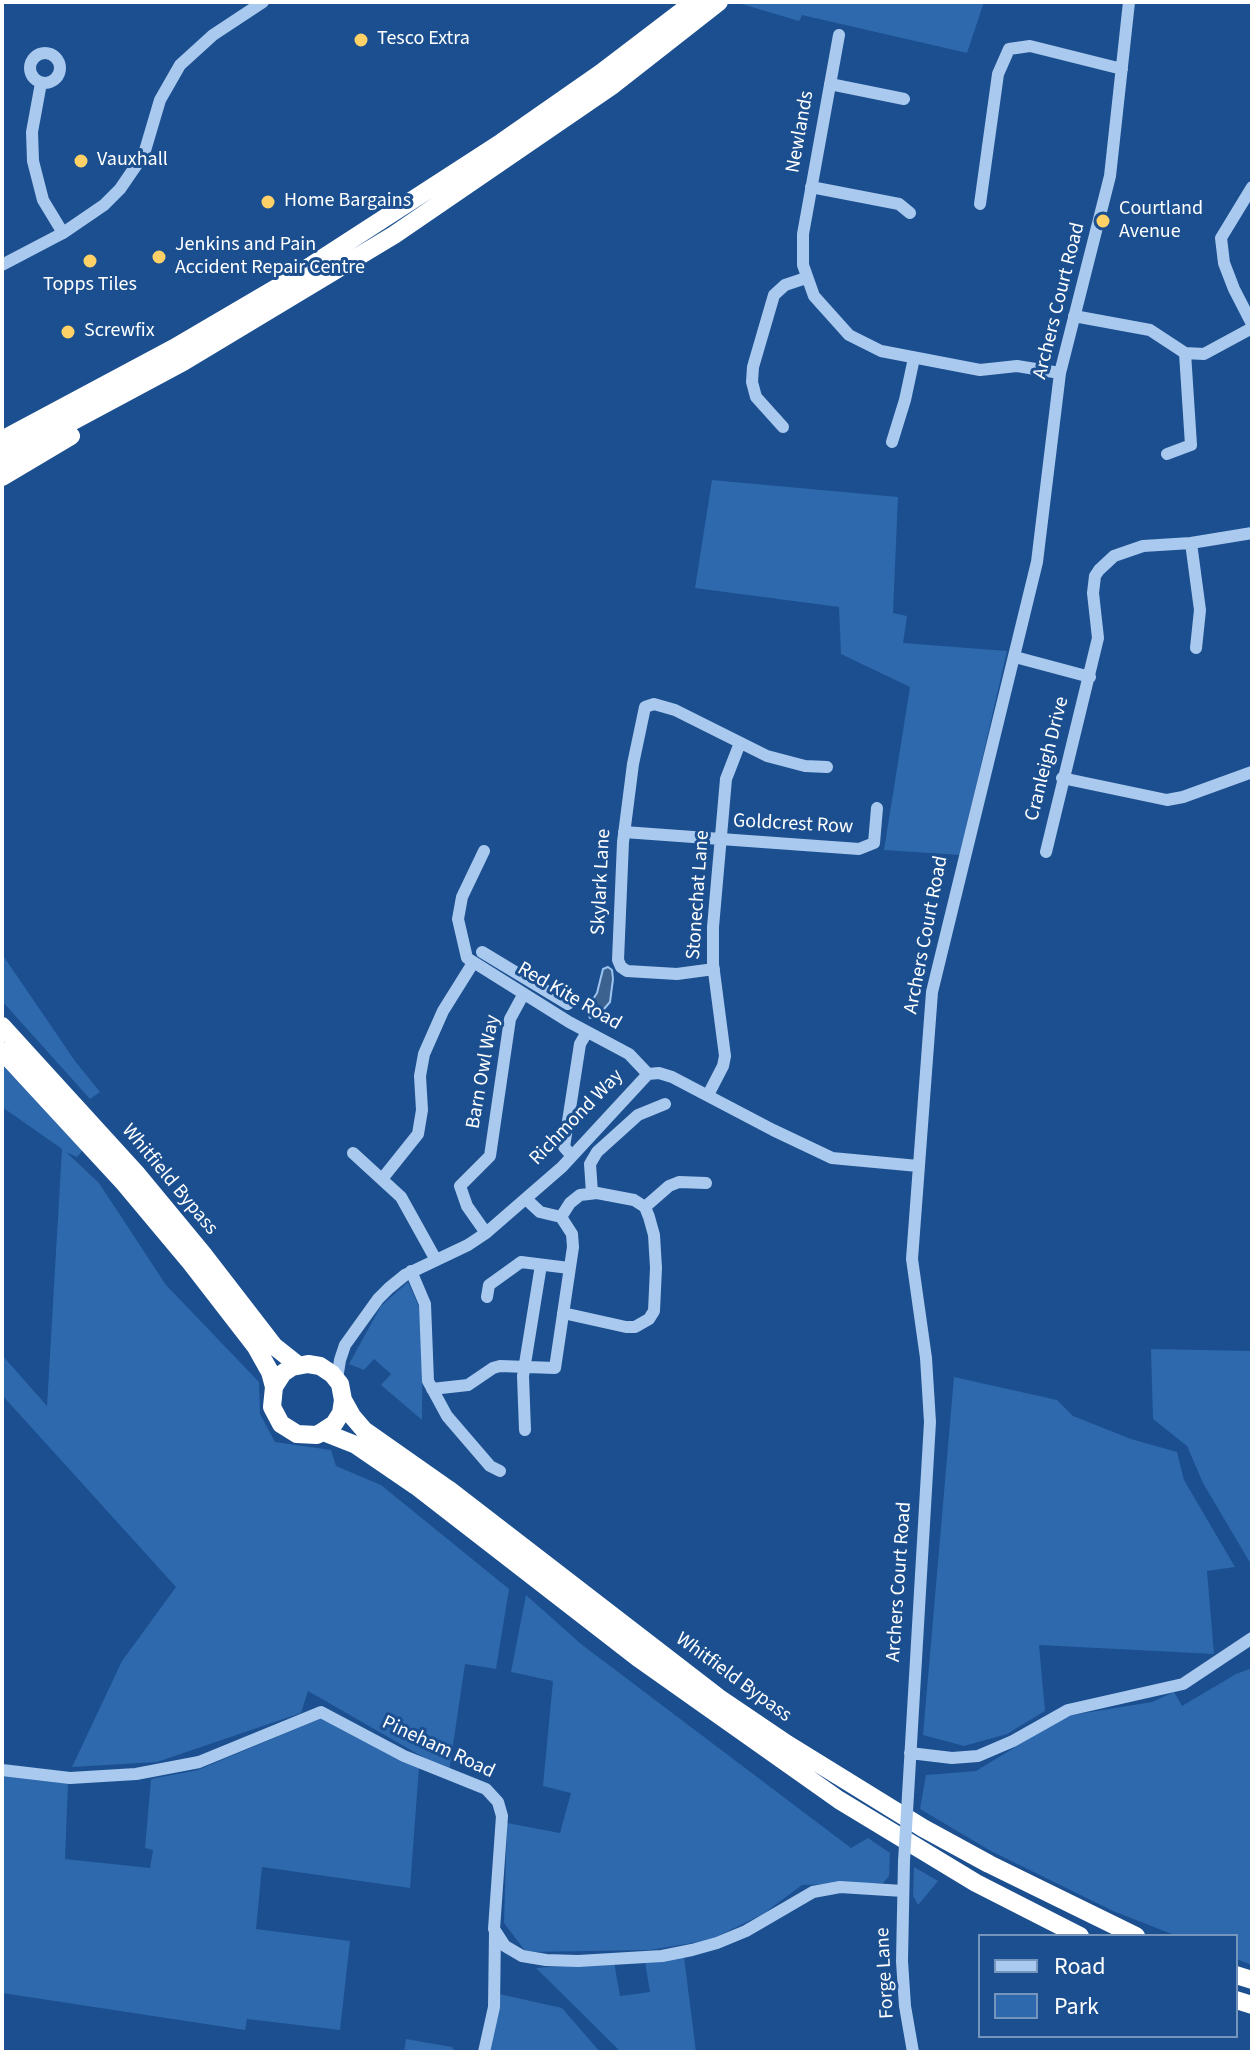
<!DOCTYPE html>
<html>
<head>
<meta charset="utf-8">
<style>
	body { margin:0 }
	#map { position:relative; width:1254px; height:2054px; overflow:hidden; background:#1b4f8f; font-family:"Source Sans 3",sans-serif }
	canvas { display:block }
	.frame { position:absolute; inset:0; border:4px solid #fff; pointer-events:none }
	.legend { position:absolute; left:978px; top:1934px; width:260px; height:104px; box-sizing:border-box; background:#1b4f8f; border:2px solid #7695bc; margin:0; padding:10px 14px; list-style:none; font-size:24px; color:#fff }
	.legend li { display:flex; align-items:center; gap:16px; height:40px }
	.legend b { width:40px; border:2px solid #7695bc }
</style>
</head>
<body>
<div id="map">
<canvas width="1254" height="2054"></canvas>
<div class="frame"></div>
<ul class="legend">
<li><b style="height:10px;background:#a9c9ee"></b>Road</li>
<li><b style="height:22px;background:#2e69ad"></b>Park</li>
</ul>
</div>
<script>
const c = document.querySelector('canvas').getContext('2d');
c.lineJoin = 'round';
function fillPath(path, color) { c.fillStyle = color; c.fill(path, 'evenodd'); }
const toPath = rows => new Path2D(rows.map(r => 'M' + r).join(''));
function strokePath(path, color, width, dash) { c.strokeStyle = color; c.lineWidth = width; c.lineCap = dash ? 'butt' : 'round'; c.setLineDash(dash || []); c.stroke(path); }
function write(font, color, halo, rows, align = 'center') {
  c.font = font + ' "Source Sans 3",sans-serif'; c.lineWidth = 6; c.setLineDash([]); c.textBaseline = 'middle'; c.strokeStyle = halo; c.fillStyle = color; for (const [text, x, y, turn = 0] of rows) {
    c.save(); c.translate(x, y); c.rotate((+turn || 0) * Math.PI / 180); c.textAlign = isNaN(turn) ? turn : align; if (halo) c.strokeText(text, 0, 0); c.fillText(text, 0, 0); c.restore();
  }
}
fillPath(toPath([
	[735,2,984,2,967,53,802,15,799,21],
	[712,480,898,497,893,613,907,616,903,643,1007,651,960,855,884,850,910,687,841,654,839,607,695,588],
	[2,954,75,1061,100,1092,90,1099,2,1001],
	[2,1065,85,1148,77,1157,66,1152,99,1183,166,1285,259,1382,260,1414,275,1442,331,1450,336,1466,381,1485,509,1589,496,1669,465,1664,449,1772,308,1691,301,1713,157,1762,72,1767,122,1661,176,1587,2,1395,2,1355,47,1406,62,1149,2,1107],
	[408,1282,423,1316,422,1420,381,1385,391,1374,374,1359,364,1370,349,1364,381,1306],
	[1151,1349,1252,1351,1252,1566,1203,1483,1187,1446,1153,1419],
	[954,1377,1057,1400,1073,1416,1131,1439,1177,1452,1184,1480,1235,1567,1207,1571,1214,1654,1039,1645,1045,1711,1007,1734,964,1746,923,1735],
	[526,1595,581,1644,851,1848,868,1838,890,1853,889,1876,883,1883,802,1885,763,1914,710,1940,650,1950,526,1952,504,1923,507,1823,560,1833,571,1793,543,1786,553,1681,511,1672],
	[1252,1668,1252,1965,1236,1959,1236,1936,1177,1936,1113,1911,991,1851,920,1809,926,1775,976,1771,1066,1716,1152,1702,1174,1692,1182,1706,1236,1674],
	[322,1718,419,1767,410,1888,262,1867,256,1929,350,1941,340,2030,247,2019,245,2030,2,1993,2,1775,68,1783,65,1859,150,1868,153,1850,145,1848,151,1779,198,1770],
	[914,1867,938,1881,918,1905,913,1896],
	[684,1957,696,2052,621,2052,536,1968,614,1962,620,1996,650,1992,645,1962],
	[499,1994,562,2008,600,2052,489,2052],
	[406,2039,452,2047,455,2052,404,2052]
]), '#2e69ad');
const water = toPath([
	[608,967,612,970,613,979,610,1002,597,1017,590,1018,586,1010,597,993,603,969,608,967]
]);
fillPath(water, '#3c6290');
strokePath(water, '#9cc4f0', 2);
strokePath(toPath([
	[839,35,803,234,803,265,814,296,849,335,881,351,980,370,1017,366,1060,373],
	'30 68a15 15 0 1 1 30 0a15 15 0 1 1-30 0Z',
	[41,83,32,132,33,161,43,200,63,233],
	[830,84,904,99],
	[811,187,899,204,910,213],
	[1252,187,1221,238,1224,263,1234,289,1252,324],
	[980,204,998,74,1009,49,1030,46,1122,69],
	[2,265,63,233,104,205,120,189,144,154,160,100,180,65,213,35,263,2],
	[1074,316,1150,330,1185,353,1204,354,1252,328],
	[783,427,756,397,752,382,753,367,774,295,785,285,806,278],
	[892,442,905,400,914,358],
	[1167,454,1191,445,1185,353],
	[1191,543,1200,610,1196,648],
	[1015,657,1090,677],
	[1062,778,1167,800,1183,797,1252,772],
	[624,832,859,849,874,843,877,808],
	[484,851,462,897,458,919,467,958,569,1022,629,1054,648,1074],
	[1046,852,1098,638,1093,593,1095,576,1099,570,1114,556,1143,546,1191,543,1252,533],
	[482,952,568,1004],
	[714,969,677,974,627,971,621,967,618,960,623,842,633,764,645,707,654,704,675,710,767,756,805,766,827,767],
	[708,1095,723,1066,725,1056,713,964,713,927,726,779,740,743],
	[353,1153,401,1197,436,1260],
	[572,1156,564,1147,580,1044,587,1032],
	[382,1179,418,1134,422,1110,420,1076,424,1054,443,1011,473,963],
	[592,1193,590,1164,597,1152,638,1115,665,1104],
	[645,1207,669,1186,679,1182,706,1183],
	[561,1217,570,1203,580,1195,597,1193,634,1200,645,1207,649,1217,654,1235,656,1268,654,1311,649,1319,635,1327,626,1327,563,1313],
	[486,1233,467,1206,460,1186,490,1156,510,1019,523,995],
	[411,1271,425,1304,428,1381,447,1416,490,1466,500,1471],
	[487,1297,489,1285,521,1262,569,1268],
	[337,1379,340,1360,345,1345,378,1299,389,1288,405,1275,468,1245,486,1233,562,1167,648,1074,659,1073,672,1077,773,1130,832,1158,918,1166],
	[432,1389,468,1385,493,1368,500,1366,555,1368,573,1247,572,1234,561,1217,540,1212,526,1199],
	[525,1430,523,1376,541,1265],
	[910,1753,952,1758,978,1756,1013,1741,1068,1710,1183,1684,1252,1638],
	[2,1770,70,1778,136,1774,199,1762,321,1712,404,1756,486,1789,498,1802,502,1816,494,1929,505,1946,522,1956,546,1960,578,1961,662,1956,692,1950,717,1943,746,1931,813,1892,840,1887,903,1891],
	[908,1795,930,1422,926,1358,912,1259,932,992,1037,562,1060,373,1110,176,1129,2],
	[904,1861,902,1961,905,2006,913,2052],
	[484,2052,494,2007,495,1932]
]), '#a9c9ee', 12);
strokePath(toPath([
	[2,440,174,348,278,287,502,142,601,73,694,2],
	[2,459,183,362,394,235,613,85,719,2],
	[2,477,71,436],
	[2,1026,136,1173,203,1254,274,1346,298,1365],
	[2,1051,124,1183,191,1263,256,1347,270,1372,274,1387,272,1407,281,1424,297,1434,317,1435,334,1424,341,1413,343,1400,340,1384,332,1374,320,1366,308,1364,292,1367,283,1373,274,1387],
	[343,1400,352,1416,364,1430,448,1489,719,1698,787,1744,923,1828,989,1864,1136,1936],
	[323,1432,356,1445,416,1486,638,1658,839,1800,976,1883,1080,1936],
	[1236,1975,1252,1980],
	[1236,2000,1252,2005]
]), '#fff', 18);
strokePath(toPath([
	[904,1861,908,1795]
]), '#a9c9ee', 12);
for (const [x, y, r, color] of [
	[361,40,8,"#ffd166"],
	[81,161,8,"#ffd166"],
	[268,202,8,"#ffd166"],
	[1103,221,8,"#ffd166"],
	[159,257,8,"#ffd166"],
	[90,261,8,"#ffd166"],
	[68,332,8,"#ffd166"]
]) { const dot = new Path2D(); dot.arc(x, y, r, 0, 2 * Math.PI); c.fillStyle = color; c.fill(dot); strokePath(dot, '#1b4f8f', 3); }
write('20px', '#fff', '#1b4f8f', [
	["Tesco Extra",377,40],
	["Vauxhall",97,161],
	["Home Bargains",284,202],
	["Courtland",1119,210],
	["Avenue",1119,233],
	["Jenkins and Pain",175,246],
	["Accident Repair Centre",175,269],
	["Topps Tiles",90,286,"center"],
	["Screwfix",84,332]
], 'left');
write('20px', '#fff', '#1b4f8f', [
	["Newlands",801,132,-80],
	["Archers Court Road",1060,301,-76],
	["Cranleigh Drive",1048,759,-76],
	["Goldcrest Row",793,825,3],
	["Skylark Lane",602,882,-87],
	["Stonechat Lane",699,895,-86],
	["Archers Court Road",927,935,-79],
	["Red Kite Road",569,997,30],
	["Barn Owl Way",484,1072,-80],
	["Richmond Way",577,1118,-46],
	["Whitfield Bypass",169,1180,50],
	["Archers Court Road",900,1582,-86],
	["Whitfield Bypass",733,1678,36],
	["Pineham Road",438,1748,25],
	["Forge Lane",886,1973,-93]
]);
</script>
</body>
</html>
